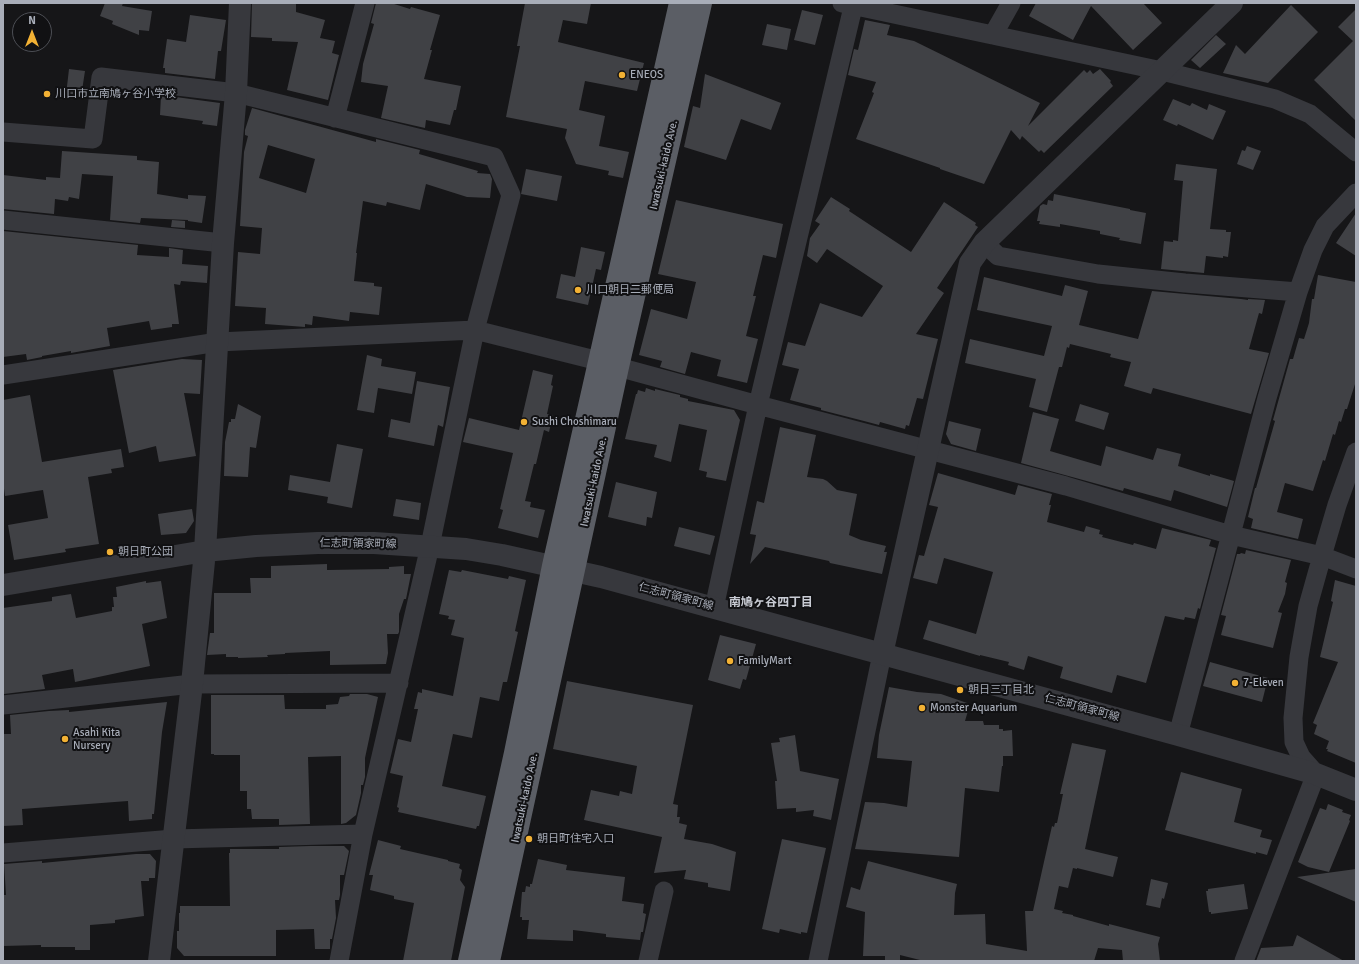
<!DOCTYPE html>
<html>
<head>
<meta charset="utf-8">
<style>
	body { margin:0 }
	#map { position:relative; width:1359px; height:964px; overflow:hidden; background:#161618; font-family:Signika,sans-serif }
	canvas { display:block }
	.frame { position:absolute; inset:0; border:4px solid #a8adb8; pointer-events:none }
	.north { position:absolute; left:12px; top:12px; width:40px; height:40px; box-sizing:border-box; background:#111113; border:1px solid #4d4f55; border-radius:50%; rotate:0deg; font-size:11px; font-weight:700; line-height:16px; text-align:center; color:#a8adb8 }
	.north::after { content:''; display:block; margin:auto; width:14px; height:18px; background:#f2b134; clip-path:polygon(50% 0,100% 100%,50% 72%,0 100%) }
</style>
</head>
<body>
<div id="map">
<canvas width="1359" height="964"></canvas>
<div class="frame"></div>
<div class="north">N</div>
</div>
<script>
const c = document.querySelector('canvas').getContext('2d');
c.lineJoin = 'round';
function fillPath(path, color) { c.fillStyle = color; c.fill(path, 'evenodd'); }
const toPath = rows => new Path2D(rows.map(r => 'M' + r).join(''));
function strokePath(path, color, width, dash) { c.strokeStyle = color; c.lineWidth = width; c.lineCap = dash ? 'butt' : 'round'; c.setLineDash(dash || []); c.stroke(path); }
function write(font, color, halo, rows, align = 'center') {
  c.font = font + ' Signika,"Noto Sans JP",sans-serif'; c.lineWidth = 4; c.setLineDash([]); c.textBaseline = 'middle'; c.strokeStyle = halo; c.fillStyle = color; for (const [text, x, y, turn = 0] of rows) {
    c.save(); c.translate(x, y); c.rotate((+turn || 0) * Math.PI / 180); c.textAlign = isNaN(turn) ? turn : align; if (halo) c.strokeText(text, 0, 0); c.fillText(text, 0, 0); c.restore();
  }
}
fillPath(toPath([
	[105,3,123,3,122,6,152,11,149,31,139,30,139,35,112,24,113,21,100,16],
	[252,3,296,3,296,12,325,20,320,38,335,41,332,53,339,55,328,100,287,90,298,42,272,41,272,38,251,37],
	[376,3,391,3,410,9,411,7,440,15,430,50,432,50,424,79,461,86,456,110,454,110,450,125,426,120,425,128,381,118,388,86,361,82,363,64,374,24,371,23],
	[525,3,591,3,587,24,563,20,558,42,644,63,637,91,585,81,579,110,605,116,599,146,629,152,623,178,608,175,609,171,576,164,565,138,567,129,506,117,520,46,517,46],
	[1036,3,1143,3,1162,23,1133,50,1091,6,1073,40,1029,16],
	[1291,5,1318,32,1268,83,1223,73,1236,45,1245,54],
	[1356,9,1356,121,1314,80,1353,41,1338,27],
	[802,10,823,15,815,45,794,40],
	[190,15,226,20,221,51,218,51,215,79,165,73,165,68,163,68,167,39,186,42],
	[865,20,890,25,887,35,914,41,1040,103,1028,126,1084,70,1087,73,1090,70,1093,74,1100,69,1111,81,1110,82,1113,86,1044,153,1041,150,1039,152,1022,136,1020,140,1011,130,984,184,940,169,940,168,856,139,874,93,872,92,876,82,848,75,854,49,858,50],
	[767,24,791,29,787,50,762,45],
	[1216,35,1226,44,1200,68,1191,60],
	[69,69,85,71,81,97,66,95],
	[705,74,781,103,771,130,741,119,726,160,684,147,693,106,700,108],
	[161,95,220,103,217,126,202,124,203,121,160,115],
	[1173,99,1190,106,1192,103,1207,110,1209,104,1226,111,1213,140,1178,124,1177,126,1163,120],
	[252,108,376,142,376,139,420,150,419,154,478,171,477,173,490,174,492,179,490,198,467,197,426,184,420,210,387,202,386,206,363,201,356,253,357,253,354,281,374,283,374,286,382,287,379,315,350,312,349,321,313,316,312,325,305,324,305,327,265,324,266,308,235,306,238,252,260,254,262,228,240,226,244,152,248,136,245,135,245,130],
	[268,145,315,159,306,193,259,178],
	[1247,146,1261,151,1253,170,1237,164,1242,150,1245,151],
	[62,151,137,156,137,160,159,162,157,194,188,199,188,195,206,196,202,223,188,221,188,220,141,218,140,223,110,220,113,176,82,174,79,199,69,197,68,201,55,199,54,214,3,209,3,175,46,180,46,177,60,178],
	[1176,164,1217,169,1210,229,1226,230,1226,232,1231,232,1228,257,1223,256,1223,258,1206,256,1204,273,1161,269,1164,241,1173,242,1173,240,1178,241,1183,181,1174,180],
	[526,169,562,176,557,201,521,194],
	[1054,194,1130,209,1130,210,1146,213,1141,244,1119,240,1120,238,1100,234,1100,231,1060,224,1060,227,1039,224,1040,221,1037,221,1040,206,1043,204,1047,205,1048,200,1053,201],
	[831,197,850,209,849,211,911,252,944,202,976,223,975,225,978,227,937,288,944,293,916,334,938,339,923,399,917,398,909,426,906,425,905,429,880,422,879,425,864,421,821,410,821,408,790,400,799,369,782,365,788,342,805,346,820,303,862,317,883,286,827,249,817,263,807,256,810,238,820,224,815,221],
	[676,200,783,224,776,258,763,255,753,296,756,296,746,336,758,339,747,383,717,376,721,360,691,352,685,374,660,367,662,361,639,355,651,309,687,319,696,282,658,274],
	[1356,213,1356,256,1336,243],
	[172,220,185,221,185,228,171,227],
	[3,231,138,245,137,255,169,257,169,248,183,250,182,264,208,266,207,283,181,281,180,285,174,284,179,324,172,324,172,327,151,330,149,321,107,328,110,346,71,353,71,351,42,356,42,357,27,360,26,354,3,357],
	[581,247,605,252,601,270,596,269,588,305,556,298,561,274,575,277],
	[1318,275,1356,282,1356,381,1347,409,1345,409,1341,422,1339,421,1335,435,1333,434,1325,461,1323,460,1313,491,1285,483,1277,512,1303,519,1298,539,1251,528,1253,519,1248,517,1255,488,1256,488,1275,421,1273,420,1290,359,1293,359,1299,338,1304,339,1309,323,1312,299,1314,299],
	[984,277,1062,296,1065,285,1088,291,1079,325,1138,339,1152,291,1241,299,1248,300,1248,299,1265,300,1262,314,1259,313,1249,349,1269,353,1251,414,1153,388,1151,394,1124,386,1131,362,1110,357,1111,354,1070,344,1069,348,1067,347,1062,367,1059,367,1047,412,1029,407,1036,379,965,363,970,339,1044,356,1052,326,977,310],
	[367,355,382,359,381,366,416,372,412,394,378,388,374,413,357,410],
	[182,359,202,360,200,394,184,393,196,456,159,462,156,446,129,453,113,370],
	[533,370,553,375,551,385,553,386,547,414,553,415,549,432,544,430,536,464,534,464,525,501,531,502,530,507,545,510,538,538,498,528,503,510,500,509,513,453,463,442,469,418,519,430],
	[417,381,450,387,443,427,438,425,434,446,388,437,391,419,410,423],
	[646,388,655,391,655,389,680,395,680,397,688,399,688,401,734,410,740,420,726,481,706,477,707,472,699,470,707,430,679,424,671,462,654,457,657,445,625,439,636,394,637,394,638,390,645,392],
	[30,395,42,462,121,449,124,467,111,469,112,473,88,477,99,544,65,549,66,552,14,560,8,525,48,518,43,490,5,496,3,481,3,400],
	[238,404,261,416,256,448,250,447,248,477,224,476,225,442,229,422,231,422,231,419,235,419],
	[1080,404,1109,413,1104,430,1075,421],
	[1033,412,1059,419,1050,451,1101,466,1106,446,1153,460,1157,448,1181,454,1178,466,1210,476,1210,474,1234,481,1227,507,1174,490,1171,501,1124,488,1123,491,1021,463],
	[949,421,981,429,976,451,951,444,946,434],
	[780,427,816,435,807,477,823,479,827,481,837,490,857,494,849,535,861,540,886,546,884,552,887,552,882,574,830,563,829,561,765,547,750,564,756,535,750,534,757,501,764,503],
	[337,444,363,449,352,508,327,503,328,497,288,490,290,475,330,482],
	[938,473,1015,495,1018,485,1052,494,1049,505,1051,505,1047,522,1084,532,1086,526,1100,530,1099,534,1103,535,1102,537,1133,545,1134,543,1156,549,1162,528,1211,540,1209,546,1216,548,1200,609,1198,608,1195,619,1185,617,1184,620,1165,616,1146,683,1117,675,1112,693,1060,678,1063,667,1028,656,1024,670,1008,665,1009,662,980,655,980,656,923,639,929,620,976,634,993,572,944,558,937,584,913,578,919,555,924,556,938,507,929,505],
	[616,482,657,492,652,518,647,517,646,526,608,517],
	[396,499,421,503,419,520,393,516],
	[192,509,194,521,186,533,161,535,158,514],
	[679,527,715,536,710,555,674,546],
	[1246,550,1291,560,1285,582,1287,583,1285,594,1278,612,1282,613,1273,648,1221,635,1226,616,1221,615,1237,554,1240,554,1241,553,1245,554],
	[327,564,327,570,389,569,389,567,404,566,404,574,411,574,406,599,404,599,399,614,399,632,398,634,387,634,388,653,386,664,330,665,330,651,285,653,285,654,267,655,268,657,238,658,238,657,226,657,226,654,207,655,210,633,214,633,214,593,251,593,250,578,271,578,271,566],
	[449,570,461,572,462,570,508,579,509,576,526,580,515,631,518,632,507,682,503,682,499,701,480,697,472,738,453,734,442,786,486,796,479,826,477,826,476,829,398,812,399,808,397,807,403,776,390,773,398,739,411,742,418,709,414,709,418,692,422,693,422,689,453,696,464,638,451,635,455,620,448,619,449,616,439,614],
	[1335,580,1356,586,1356,763,1327,751,1328,749,1326,749,1329,741,1314,734,1317,725,1313,723,1338,662,1320,657,1333,602,1331,601],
	[146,581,146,583,161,581,167,618,142,624,150,666,75,682,73,669,42,675,45,689,4,694,3,686,3,608,52,601,52,597,71,594,76,618,112,611,112,607,114,607,113,597,117,597,116,587],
	[720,635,756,644,746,680,743,679,740,689,708,680],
	[1210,662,1268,678,1262,702,1203,686],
	[567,681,693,705,673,804,678,805,677,817,680,817,679,823,687,825,684,839,712,844,736,852,730,891,708,887,708,883,684,879,686,870,654,873,662,837,584,820,591,790,619,796,620,791,632,794,637,766,553,749],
	[889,687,917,692,941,694,970,704,965,721,983,721,984,725,999,725,999,729,1003,729,1003,731,1012,730,1013,756,1003,756,1003,766,1002,766,999,792,965,788,959,857,855,849,865,802,884,803,907,807,912,761,877,758,879,735],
	[350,694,367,694,378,697,365,758,365,777,363,785,361,785,361,793,356,815,346,823,341,824,341,756,308,757,310,824,279,825,279,819,252,819,251,809,247,809,247,791,240,791,240,755,214,755,214,754,211,754,211,695,284,695,285,709,326,709,326,705,338,704,340,697,349,696],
	[167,702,162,732,154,814,152,814,152,819,129,821,128,801,22,809,23,825,3,826,3,734,11,734,10,715,49,711,69,710,69,712],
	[795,735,800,771,839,779,831,820,813,816,814,810,796,812,796,808,777,809,775,781,777,781,771,743,780,742,779,738],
	[1072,743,1106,750,1085,849,1118,857,1113,877,1077,868,1077,869,1073,868,1068,888,1059,886,1054,909,1063,911,1062,913,1073,915,1073,916,1109,926,1109,924,1160,937,1158,944,1160,961,1123,961,1122,950,1098,948,1094,961,924,961,900,955,900,961,885,961,885,956,863,956,865,912,846,907,851,887,860,890,868,861,957,884,955,893,954,915,985,914,986,944,1027,951,1025,911,1033,911,1052,826,1054,827,1055,823,1057,823,1063,794,1060,794],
	[1181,772,1242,789,1234,822,1262,830,1260,837,1272,840,1267,855,1256,852,1256,854,1165,830],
	[1328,804,1343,810,1342,812,1351,815,1349,820,1350,821,1329,872,1308,867,1298,862,1320,808,1326,810],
	[782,839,826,848,807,933,801,932,801,934,780,929,779,933,762,929],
	[378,840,401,846,400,849,448,860,448,861,460,864,459,868,462,870,460,880,465,887,451,961,403,961,414,903,394,899,394,896,370,890,373,875,369,875],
	[310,846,344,846,349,851,344,875,340,875,340,895,339,900,335,900,336,918,332,939,330,939,330,949,315,949,314,929,276,930,276,956,184,956,177,948,177,931,179,931,179,913,180,913,180,906,230,906,229,853,230,853,230,849,279,849,279,847],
	[136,854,150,854,156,861,155,878,149,878,149,881,141,881,144,916,115,920,115,923,90,925,90,950,75,950,75,947,41,947,41,945,3,946,3,895,6,895,4,864,42,861,42,863],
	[538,859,567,865,566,870,625,877,622,901,644,904,643,913,646,914,643,932,641,932,640,940,606,937,606,934,573,930,573,941,527,939,529,920,522,920,522,917,520,917,522,892,525,892,526,886,530,887,530,884,532,884],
	[1356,869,1356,902,1297,877],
	[1151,879,1168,883,1164,899,1162,898,1160,908,1146,905],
	[1244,884,1248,909,1211,914,1211,912,1209,912,1206,891,1208,891,1208,889],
	[1297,935,1344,961,1256,961,1261,948,1293,946]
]), '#404145');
strokePath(toPath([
	[842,3,1162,71,1275,99,1310,114,1356,152],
	[993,35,1011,3],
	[335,118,365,3],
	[3,132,93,139,101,77,236,93,494,157,511,195,475,330,430,546,363,834,339,961],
	[3,220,223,243],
	[984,243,998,256,1098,274,1185,283,1298,292],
	[3,375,218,342,475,330,599,361,618,367,758,405,1066,486,1231,535,1322,556,1356,569],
	[714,608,758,405,854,3],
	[3,705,192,684,399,683],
	[1178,735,1267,398,1298,292,1313,250,1325,226,1356,193],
	[3,853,174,839,363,834],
	[648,961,664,891],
	[818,961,882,654],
	[1244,961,1316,774,1301,757,1294,742,1293,718,1299,657,1308,606,1322,556,1337,505,1356,452]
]), '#37383d', 19);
strokePath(toPath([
	[3,585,205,551,256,546,318,543,374,543,466,549,502,555,601,577,1178,735,1316,774,1356,790],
	[882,654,970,263,984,243,1232,3],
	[159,961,192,684,205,551,223,243,236,93,240,3]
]), '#37383d', 22);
strokePath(toPath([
	[469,961,515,753,553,566,680,3],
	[489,961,618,367,701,3]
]), '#5b5e65', 22);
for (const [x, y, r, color] of [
	[622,75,4,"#f2b134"],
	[47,94,4,"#f2b134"],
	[578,290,4,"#f2b134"],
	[524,422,4,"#f2b134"],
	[110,552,4,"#f2b134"],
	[730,661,4,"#f2b134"],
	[1235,683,4,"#f2b134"],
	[960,690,4,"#f2b134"],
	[922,708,4,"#f2b134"],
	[65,739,4,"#f2b134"],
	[529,839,4,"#f2b134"]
]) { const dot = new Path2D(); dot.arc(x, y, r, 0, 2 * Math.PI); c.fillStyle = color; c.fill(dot); strokePath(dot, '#111113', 1.5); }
write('11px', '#a8adb8', '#111113', [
	["ENEOS",630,75],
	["川口市立南鳩ヶ谷小学校",55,94],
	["川口朝日二郵便局",586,290],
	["Sushi Choshimaru",532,422],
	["朝日町公団",118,552],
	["FamilyMart",738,661],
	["7-Eleven",1243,683],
	["朝日三丁目北",968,690],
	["Monster Aquarium",930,708],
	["Asahi Kita",73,733],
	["Nursery",73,746],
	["朝日町住宅入口",537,839]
], 'left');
write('11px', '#a8adb8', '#111113', [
	["Iwatsuki-kaido Ave.",664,165,-77],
	["Iwatsuki-kaido Ave.",594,482,-78],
	["仁志町領家町線",358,544,1],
	["仁志町領家町線",676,597,15],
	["仁志町領家町線",1082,708,15],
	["Iwatsuki-kaido Ave.",525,798,-78]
]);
write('bold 12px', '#c9ccd4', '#111113', [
	["南鳩ヶ谷四丁目",771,603]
]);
</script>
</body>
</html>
